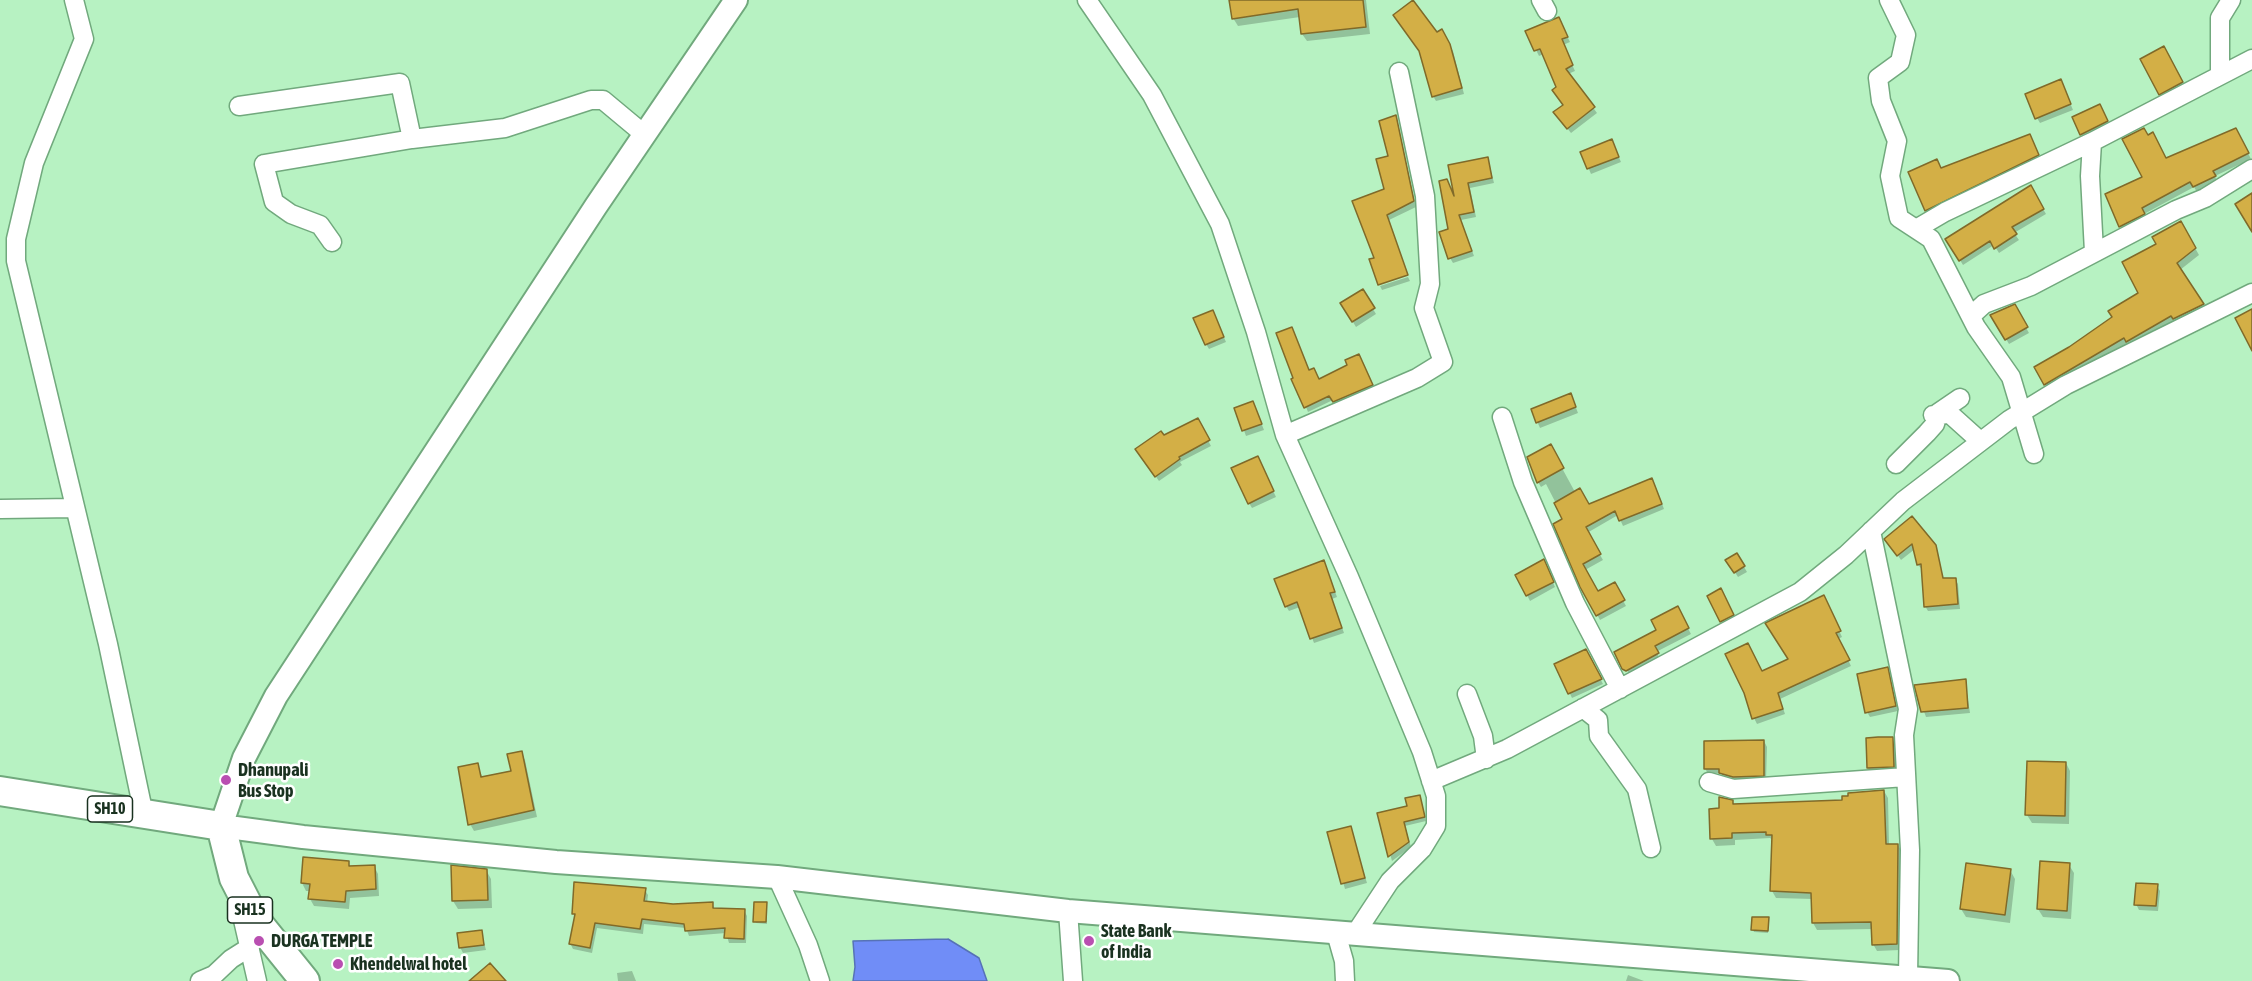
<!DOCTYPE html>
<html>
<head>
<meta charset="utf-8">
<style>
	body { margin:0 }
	canvas { display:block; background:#b7f2c2 }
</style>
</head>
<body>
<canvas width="2252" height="981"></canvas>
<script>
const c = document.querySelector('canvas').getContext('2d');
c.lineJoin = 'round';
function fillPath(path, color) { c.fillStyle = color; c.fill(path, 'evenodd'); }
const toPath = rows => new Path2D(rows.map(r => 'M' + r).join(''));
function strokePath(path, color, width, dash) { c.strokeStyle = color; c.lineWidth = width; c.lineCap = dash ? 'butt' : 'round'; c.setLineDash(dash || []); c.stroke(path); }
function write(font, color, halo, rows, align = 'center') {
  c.font = font + ' "Asap Condensed",sans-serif'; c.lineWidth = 5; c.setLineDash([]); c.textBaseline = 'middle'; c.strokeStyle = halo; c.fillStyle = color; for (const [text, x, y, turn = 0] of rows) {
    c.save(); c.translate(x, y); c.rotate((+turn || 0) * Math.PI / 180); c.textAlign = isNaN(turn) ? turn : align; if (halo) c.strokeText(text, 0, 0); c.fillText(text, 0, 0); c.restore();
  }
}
const water = toPath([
	[948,939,979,958,987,981,853,981,855,967,853,941,948,939]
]);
fillPath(water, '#708df7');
strokePath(water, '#5672b6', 1.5);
fillPath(toPath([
	[1231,0,1366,0,1370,34,1307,41,1302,34,1300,17,1238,26,1233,18],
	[1561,24,1570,42,1563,45,1575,71,1568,74,1597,113,1571,133,1558,117,1564,106,1558,87,1544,54,1539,56,1527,32],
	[1441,31,1453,51,1464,94,1436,101,1433,96,1436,34],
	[2164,48,2184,88,2163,99,2142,59],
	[2063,86,2073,110,2040,123,2037,118],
	[2103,111,2110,126,2084,140,2073,118],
	[1396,117,1416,207,1389,220,1407,274,1376,258],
	[2030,135,2042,162,1930,216,1927,210,1941,169],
	[2239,135,2251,159,2215,176,2217,182,2197,192,2194,187,2144,214,2146,219,2123,231,2107,194,2144,178,2166,160],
	[1614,146,1621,162,1591,174,1582,153],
	[1488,159,1494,183,1470,188,1476,217,1461,220,1474,256,1453,263,1450,258,1450,230,1455,200,1450,166],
	[2030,187,2046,214,2014,233,2019,240,1999,253,1994,245,1963,265,1947,239],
	[2181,223,2199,255,2180,270,2206,311,2132,348,2129,343,2049,391,2036,368,2070,348,2114,317,2140,294,2158,245],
	[1408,277,1410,281,1382,290,1380,286],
	[1362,291,1376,314,1356,327,1342,304],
	[2014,306,2029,333,2009,344,1992,315],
	[1215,317,1226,342,1209,349,1206,344],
	[1361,361,1375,390,1337,407,1333,400,1308,412,1295,379,1310,372,1319,381],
	[1573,400,1578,413,1540,428,1532,410],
	[1253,402,1264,430,1246,436,1236,409],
	[1197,420,1211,446,1180,462,1182,465,1159,481,1140,454,1163,437],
	[1550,446,1575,492,1588,506,1655,485,1664,509,1623,526,1618,515,1587,533,1603,560,1585,570,1597,593,1614,584,1626,606,1600,620,1582,586,1564,519,1546,484,1541,487,1538,482],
	[1260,463,1276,497,1252,508,1249,503],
	[1886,538,1934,546,1944,580,1955,579,1958,584,1960,609,1928,611,1925,606,1923,570,1918,565,1915,549,1901,560],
	[1737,555,1747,572,1738,577,1727,560],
	[1324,562,1337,597,1332,599,1344,633,1314,643,1300,607,1289,611,1286,606],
	[1546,567,1555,587,1530,601,1517,575],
	[1724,595,1736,620,1724,626,1709,596],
	[1826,602,1842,637,1838,639,1851,666,1780,699,1785,714,1757,724,1754,718],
	[1677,608,1691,634,1656,652,1660,659,1630,675,1616,653,1658,630],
	[1586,651,1603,684,1572,698,1556,665],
	[1887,669,1898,711,1870,717,1867,712],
	[1965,681,1970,713,1926,717,1922,706],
	[1868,739,1892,739,1895,744,1896,771,1871,773,1868,768],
	[1764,741,1767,747,1766,781,1742,782,1724,778,1721,773,1708,774,1705,768],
	[521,753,525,760,537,817,474,831,470,824,477,765,483,778,512,772],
	[2066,763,2070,771,2069,824,2032,823,2027,815],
	[1884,791,1888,798,1889,845,1898,845,1902,852,1900,950,1877,951,1873,944,1873,929,1817,930,1813,923,1813,899,1776,898,1772,891,1774,841,1770,838,1735,840,1735,845,1716,846,1712,839,1721,810,1732,801,1735,806,1844,802],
	[1419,796,1426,821,1405,826,1411,847,1392,861,1379,814,1409,807],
	[1350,828,1367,883,1345,889,1329,833],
	[348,863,351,868,374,866,378,874,379,896,350,898,349,909,314,906,310,899,310,891,306,891,302,883],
	[2069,865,2074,873,2071,919,2043,917,2038,909],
	[486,870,491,879,492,908,458,909,453,901],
	[2010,870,2015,879,2010,923,1966,917,1961,909],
	[2157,886,2160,891,2158,911,2139,910,2136,904],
	[645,890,648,895,647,903,673,906,712,904,715,909,744,910,747,916,746,943,729,943,726,933,689,936,686,928,644,924,643,934,597,928,592,953,573,949,570,943,576,918,574,914],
	[766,904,767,924,756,923,755,921],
	[1768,919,1768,933,1754,932,1753,930],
	[481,931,486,950,463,953,460,947],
	[632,971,636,981,618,981,617,973],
	[1628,975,1644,981,1626,981]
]), '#0003');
const building = toPath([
	[1229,0,1363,0,1366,27,1301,34,1298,9,1232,19,1229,0],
	[1413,0,1437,32,1442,29,1450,44,1462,88,1432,97,1419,51,1393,15,1413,0],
	[1559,17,1568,37,1562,39,1573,65,1566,69,1595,107,1567,129,1553,112,1563,105,1552,90,1556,87,1540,49,1534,51,1525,31,1559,17],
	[2164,46,2183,82,2159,95,2140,59,2164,46],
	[2061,79,2071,104,2035,119,2025,94,2061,79],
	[2100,104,2108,121,2080,135,2072,117,2100,104],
	[1396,115,1414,201,1387,215,1408,275,1378,285,1369,259,1374,258,1352,201,1384,189,1376,159,1388,156,1379,121,1396,115],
	[2144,128,2148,135,2153,132,2166,158,2236,128,2249,153,2213,171,2216,176,2193,187,2190,182,2142,208,2145,214,2119,227,2105,194,2142,177,2122,139,2144,128],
	[2030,134,2039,155,1925,211,1908,172,1937,159,1941,168,2030,134],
	[1612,139,1619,157,1587,169,1580,152,1612,139],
	[1488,157,1492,178,1468,183,1474,212,1459,215,1472,251,1448,259,1439,232,1448,229,1439,181,1447,179,1454,196,1448,165,1488,157],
	[2031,185,2044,209,2012,227,2017,234,1994,249,1990,241,1959,261,1945,239,2031,185],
	[2252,193,2252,232,2235,204,2252,193],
	[2181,221,2196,248,2177,263,2204,304,2173,319,2171,316,2126,342,2124,338,2044,385,2034,367,2069,347,2112,317,2108,311,2138,293,2122,262,2156,244,2152,237,2181,221],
	[1363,289,1375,308,1352,322,1340,303,1363,289],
	[2015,304,2028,327,2005,340,1990,315,2015,304],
	[2252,309,2252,351,2235,318,2252,309],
	[1213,310,1224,337,1205,345,1193,318,1213,310],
	[1292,327,1309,370,1314,368,1319,379,1347,365,1345,360,1359,354,1373,385,1333,402,1329,396,1304,408,1291,379,1293,378,1276,333,1292,327],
	[1571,393,1576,407,1536,423,1531,409,1571,393],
	[1253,401,1262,424,1242,431,1234,408,1253,401],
	[1198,418,1210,440,1179,457,1180,459,1155,477,1135,449,1161,431,1164,435,1198,418],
	[1551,444,1564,468,1537,483,1527,457,1551,444],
	[1258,456,1274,491,1248,504,1231,468,1258,456],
	[1652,478,1662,504,1619,521,1615,511,1586,527,1601,554,1583,564,1598,591,1615,582,1625,600,1596,616,1580,587,1553,524,1562,519,1554,503,1580,488,1589,504,1652,478],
	[1912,516,1936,545,1943,578,1956,578,1958,604,1924,607,1921,564,1917,565,1912,544,1897,556,1884,539,1912,516],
	[1737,553,1745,566,1734,573,1725,560,1737,553],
	[1544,559,1554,582,1526,596,1515,575,1544,559],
	[1324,560,1335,592,1330,593,1342,628,1310,639,1297,602,1285,607,1274,579,1324,560],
	[1721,588,1734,615,1720,622,1707,596,1721,588],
	[1824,595,1841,631,1836,633,1850,660,1778,693,1783,709,1752,719,1744,693,1725,654,1748,643,1762,671,1788,659,1765,623,1824,595],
	[1678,606,1689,628,1655,646,1659,653,1626,671,1622,669,1614,652,1656,630,1651,620,1678,606],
	[1586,649,1602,679,1568,694,1554,664,1586,649],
	[1888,667,1896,706,1865,713,1857,674,1888,667],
	[1966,679,1968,708,1921,712,1914,685,1966,679],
	[1878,737,1893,737,1894,767,1867,768,1866,738,1878,737],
	[1764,740,1764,776,1733,777,1719,773,1719,769,1704,769,1704,741,1764,740],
	[522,751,534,810,468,825,458,767,478,763,481,777,511,771,507,754,522,751],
	[2027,761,2066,762,2065,816,2025,815,2027,761],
	[1884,790,1886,844,1898,844,1897,944,1872,945,1871,922,1812,923,1811,893,1770,891,1772,835,1766,835,1766,832,1732,833,1732,838,1710,839,1709,809,1719,808,1719,797,1733,800,1733,804,1842,800,1842,796,1848,796,1848,793,1884,790],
	[1420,795,1425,817,1404,822,1409,842,1388,857,1377,813,1407,806,1405,798,1420,795],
	[1351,826,1365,878,1341,884,1327,832,1351,826],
	[303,857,349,861,349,866,375,865,376,889,346,891,345,902,308,899,310,884,301,883,303,857],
	[2040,861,2070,863,2067,911,2037,909,2040,861],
	[1966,863,2011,869,2005,915,1960,909,1966,863],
	[451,865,487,869,488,900,452,901,451,865],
	[574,882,646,888,644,901,673,904,713,902,713,908,745,909,744,939,724,938,725,928,685,931,684,924,642,919,640,929,595,923,590,948,569,944,575,914,572,914,574,882],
	[2136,883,2158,884,2156,906,2134,905,2136,883],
	[754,902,767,902,766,922,753,922,754,902],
	[1752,917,1769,917,1768,931,1751,930,1752,917],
	[482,930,484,945,459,948,457,933,482,930],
	[490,963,506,981,469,981,490,963]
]);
fillPath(building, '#d3af46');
strokePath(building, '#806a29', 1.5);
const minor = toPath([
	[74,0,84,39,34,163,16,239,16,261,108,644,144,815],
	[1087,0,1152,95,1220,224,1256,332,1285,435,1349,577,1422,752,1436,796,1436,826,1422,849,1390,881,1355,934],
	[1541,0,1547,11],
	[1889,0,1906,35,1900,62,1878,78,1881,101,1897,141,1890,176,1899,218,1931,239,1976,327,2011,377,2034,454],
	[2220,74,2220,18,2231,0],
	[239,106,400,83,412,139],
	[2092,142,2090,176,2094,252],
	[1916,229,1945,212,2092,142,2252,59],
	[332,242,320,225,291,214,274,202,264,164,412,139,505,128,591,100,603,100,645,135],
	[1972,315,1984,304,2031,286,2176,210,2205,198,2252,169],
	[1933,415,1950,414,1980,441],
	[1502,417,1523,482,1575,603,1620,689],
	[1285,435,1417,378,1443,362,1424,308,1430,284,1425,196,1399,72],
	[1896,464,1927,433,1935,424,1938,413,1960,398],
	[0,509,75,508],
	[1871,531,1908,709,1904,735,1910,850,1908,977],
	[1467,694,1483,736,1486,759],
	[1583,708,1598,720,1599,736,1637,789,1651,848],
	[1431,781,1507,749,1800,592,1846,555,1903,501,2009,420,2066,385,2252,293],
	[1709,782,1733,789,1906,777],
	[777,877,808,945,820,981],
	[240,907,257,981],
	[1068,911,1073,981],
	[1336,933,1344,961,1345,981],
	[200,981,214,975,231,959,250,947]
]);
const tertiary = toPath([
	[736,0,596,206,276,696,244,758,221,826,303,837,556,862,777,877,1068,911,1948,981]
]);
const primary = toPath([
	[0,791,221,826,234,878,255,919,305,981]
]);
strokePath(minor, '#71a97d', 21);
strokePath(tertiary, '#71a97d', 26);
strokePath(primary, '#71a97d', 32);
strokePath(minor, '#fff', 18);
strokePath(tertiary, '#fff', 22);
strokePath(primary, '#fff', 28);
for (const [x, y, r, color] of [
	[226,780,6,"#b94fb1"],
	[259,941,6,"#b94fb1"],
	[1089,941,6,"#b94fb1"],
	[338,964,6,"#b94fb1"]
]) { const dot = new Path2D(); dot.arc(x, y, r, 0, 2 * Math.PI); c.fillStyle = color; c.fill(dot); strokePath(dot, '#fff', 2); }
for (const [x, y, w] of [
	[110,809,45],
	[250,910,45]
]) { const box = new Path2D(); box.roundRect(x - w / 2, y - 13, w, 26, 4.5); c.fillStyle = '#fff'; c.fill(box); strokePath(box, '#1a3220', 1.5); }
write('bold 16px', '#1a3220', null, [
	["SH10",110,809],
	["SH15",250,910]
]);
write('bold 18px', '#1a3220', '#fff', [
	["Dhanupali",238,770],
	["Bus Stop",238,791],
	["State Bank",1101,931],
	["of India",1101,952],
	["DURGA TEMPLE",271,941],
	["Khendelwal hotel",350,964]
], 'left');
</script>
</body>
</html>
